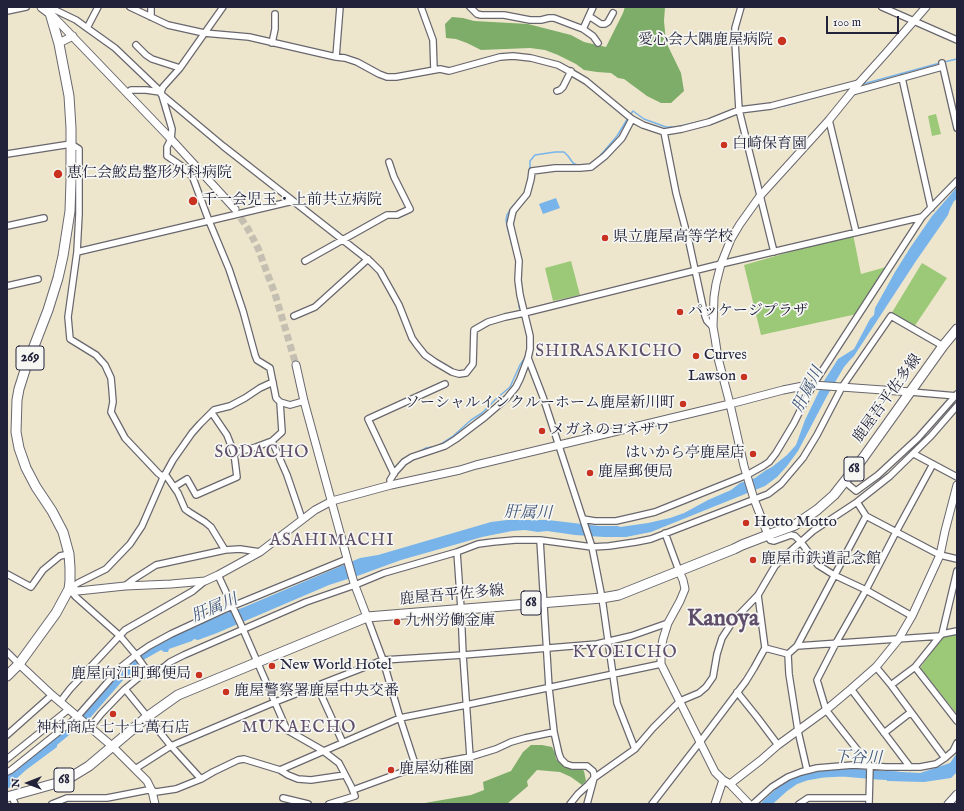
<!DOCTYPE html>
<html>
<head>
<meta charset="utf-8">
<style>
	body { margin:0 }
	#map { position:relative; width:964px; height:811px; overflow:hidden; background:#ede6cd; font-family:"IM FELL English",serif }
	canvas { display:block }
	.frame { position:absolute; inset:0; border:8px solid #22223b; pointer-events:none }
	.north { position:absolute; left:8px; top:763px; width:40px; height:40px; -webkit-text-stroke:3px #f6f6f2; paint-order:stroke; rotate:270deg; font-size:11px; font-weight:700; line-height:16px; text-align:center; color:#22223b }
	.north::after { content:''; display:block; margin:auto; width:14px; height:18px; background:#22223b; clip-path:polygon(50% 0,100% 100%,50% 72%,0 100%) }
	.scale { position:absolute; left:826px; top:16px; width:73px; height:18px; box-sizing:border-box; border:2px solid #22223b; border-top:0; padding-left:5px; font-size:12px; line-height:14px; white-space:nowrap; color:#22223b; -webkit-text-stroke:3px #f6f6f2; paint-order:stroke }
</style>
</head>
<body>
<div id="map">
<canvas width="964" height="811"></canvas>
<div class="frame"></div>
<div class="north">N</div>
<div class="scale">100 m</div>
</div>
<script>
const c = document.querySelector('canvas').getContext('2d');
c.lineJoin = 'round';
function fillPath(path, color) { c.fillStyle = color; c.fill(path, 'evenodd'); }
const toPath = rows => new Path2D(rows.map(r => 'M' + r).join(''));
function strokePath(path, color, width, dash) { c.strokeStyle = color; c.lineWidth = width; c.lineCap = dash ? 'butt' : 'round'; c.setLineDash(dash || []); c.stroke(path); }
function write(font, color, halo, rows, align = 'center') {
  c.font = font + ' "IM FELL English","Noto Serif JP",serif'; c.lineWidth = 3.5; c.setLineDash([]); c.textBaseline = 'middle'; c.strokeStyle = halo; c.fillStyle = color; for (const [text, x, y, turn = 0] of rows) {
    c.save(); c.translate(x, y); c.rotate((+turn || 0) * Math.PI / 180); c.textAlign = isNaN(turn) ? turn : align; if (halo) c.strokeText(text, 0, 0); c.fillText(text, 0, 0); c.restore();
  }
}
fillPath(toPath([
	[936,114,941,134,932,136,928,116],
	[853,234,861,274,886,267,857,314,761,335,744,265],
	[571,261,580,295,553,301,545,268],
	[922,263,947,278,914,327,891,314],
	[957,634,957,714,920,668,943,637]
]), '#9cc977');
fillPath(toPath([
	[625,7,665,7,664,21,666,42,681,73,684,91,671,103,661,103,647,96,624,79,618,78,611,73,597,72,584,70,576,64,558,55,545,50,530,48,481,50,467,43,456,39,446,38,445,24,452,17,463,18,474,21,528,24,571,35,584,42,606,47,623,13],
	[531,745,542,745,552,747,555,753,556,759,562,764,569,767,579,767,584,771,586,781,582,785,571,777,560,772,537,770,527,781,528,786,507,804,419,804,471,795,484,790,483,782,511,771,523,752]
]), '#7dad68');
fillPath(toPath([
	[957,187,957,199,954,201,950,209,948,215,916,261,854,356,850,360,844,367,827,396,798,451,787,466,777,477,765,486,651,532,626,537,604,537,575,535,547,531,538,532,525,530,512,531,482,537,401,560,360,575,329,585,217,633,198,640,194,639,192,641,169,649,168,652,164,652,161,650,145,659,144,660,144,664,134,670,132,674,124,679,90,718,76,732,74,731,57,745,57,747,26,770,16,779,9,788,7,788,7,775,44,746,121,669,139,654,173,636,226,613,242,608,360,558,378,555,491,522,507,520,548,520,599,526,618,526,620,527,648,523,670,518,684,513,708,500,731,490,740,483,755,478,766,470,772,467,787,455,796,445,805,420,824,381,838,359,854,349,870,319,874,315,875,308,895,272,910,248,932,216],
	[556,198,560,208,543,214,539,204],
	[957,753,957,772,951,778,924,782,887,781,884,771,920,773,950,763]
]), '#78b4ea');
strokePath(toPath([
	[944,62,957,59],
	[863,84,940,63],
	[784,106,824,95],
	[630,115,633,111,644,119,666,127,676,127,698,122],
	[590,164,599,157,617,136,628,118],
	[530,171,530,161,535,155,555,152,564,152,568,156,573,163,579,166],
	[512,245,507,226,506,220,507,215,512,207,521,197],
	[519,300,519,307,521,312],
	[438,446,452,437,471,420,482,413,496,399,510,387,520,365,526,356],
	[419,452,426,448,432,447]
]), '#78b4ea', 1.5);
strokePath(toPath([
	[766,804,785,787,795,780,806,776,823,773,843,772,877,775,897,776]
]), '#78b4ea', 9);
strokePath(toPath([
	[235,209,248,229,258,248,263,262,275,294,296,365]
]), '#c4bfb0', 7, [7, 3.5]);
const minor = toPath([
	[49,7,76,20,87,28,98,7],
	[130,7,168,25,204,33,249,37,336,57,345,58,357,62,379,74,387,77,396,77,440,69,449,71,500,57,513,56,531,58,558,65,569,71,586,81,632,119,643,125,664,132,682,129,709,122,739,110,771,106,859,83],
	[151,7,151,17],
	[223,7,180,68,163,87,161,92,172,129,171,139,167,147,167,156,186,169,193,178,209,221,229,269,243,311,255,355,257,360,270,368,276,398,280,402,290,405,304,401],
	[421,7,433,40,434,70],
	[470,7,477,14,481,15,504,15,530,20,541,20,549,18,554,18,583,29,593,36,598,43],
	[741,7,735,28,735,42,739,110,774,252],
	[882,7,957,40],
	[7,11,26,7],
	[589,16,601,24,605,24,608,22,613,13],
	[87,28,115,48,161,92],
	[583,29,593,7],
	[272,43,275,29,275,14],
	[136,45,146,55,152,59,180,68],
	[336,57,340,7],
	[942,63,957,128],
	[902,78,931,208],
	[557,91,560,90,563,87,571,71],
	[852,92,942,67],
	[127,93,131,90,146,90,160,92],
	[161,94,223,146,371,262,380,271,399,305,412,338,417,345,425,355,435,362,452,372,459,374,466,373,473,364,474,330,488,322,505,317,524,313,721,264,922,217],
	[829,120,856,232],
	[664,132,676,193,689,242,705,316,707,321,713,327],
	[7,154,71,144,79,149,79,214,77,252,68,317,70,339,96,355,105,365,111,378,112,389,113,402,111,412,125,438,158,473,163,477],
	[7,226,44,218],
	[77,252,293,201],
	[305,261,387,215,397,215,410,209,394,177,389,162],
	[7,286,38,279],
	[294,316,315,307,368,259],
	[528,358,543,397,592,547,602,598,617,703,635,749],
	[911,392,957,396],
	[212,413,227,435,234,453],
	[272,441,287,475,302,519],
	[914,454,957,477],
	[165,474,178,493,185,509,189,512,205,522,211,527,225,550],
	[394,474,368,419,445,384],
	[844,481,856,491,878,475,918,438,957,394],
	[391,485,390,480,395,472,404,462,412,457,445,446,456,439,473,426,485,417,507,398,516,387,520,379,528,358,530,349,530,336,520,295,518,280,519,261,510,224,513,211,527,194,531,179,532,171,555,168,580,168,591,167,605,156,622,138,632,119],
	[174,487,187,479,196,495,237,477,234,453,256,447,272,441,282,432,280,402],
	[857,502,866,516,940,555,957,559],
	[583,519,595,521,616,521,638,516,655,512,747,475,763,466,769,462,776,453,794,423,813,385,922,217,957,181],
	[665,533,679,571],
	[768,535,770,540,774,541,791,535,795,536,800,541,818,565,834,575,866,590,912,616],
	[540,540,549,688,554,732,559,754,561,759,566,764,572,766,587,766,593,771,594,774,594,778,587,804],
	[457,552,461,609,463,655,470,757],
	[7,574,31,587,43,570,60,556,69,554],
	[218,575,242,627,287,730,322,750,339,763,351,786,355,796,329,804],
	[125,586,134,579,156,565,225,550,240,549,260,552],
	[367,617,383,660,400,718,416,767],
	[942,634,957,571],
	[797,646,940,636],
	[765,648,788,654],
	[7,652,19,664],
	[876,667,891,685,945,758],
	[915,667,957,721],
	[148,672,136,655,120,636,76,597,69,589,78,583,106,569,130,544,142,526,162,480,173,460,192,433,200,424,214,410,230,406,245,398,260,388,273,382],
	[891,685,915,667,940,636,942,634,957,631],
	[317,686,343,743],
	[125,689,171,746,201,779],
	[851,689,910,767],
	[737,692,757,717,778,745],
	[60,702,70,689,125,630,193,591,205,581],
	[90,728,101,714,125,689,137,679,148,672,164,667,170,662,184,655,306,602,355,585,384,573,457,552,478,544,493,542,515,540,540,540,592,547,609,546,636,542,651,539,768,494,781,484,803,458,817,435,842,387,891,316,943,346],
	[884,733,911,712],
	[7,735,52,695],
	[7,759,69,709],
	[135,769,171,746,275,702,383,660,463,655,597,644,631,636,668,623],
	[280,770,400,718,466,705,661,664],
	[807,770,798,731,789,674,788,654,797,646,866,516],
	[7,772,11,770,71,722,77,717,121,667,136,655,149,646,171,634,223,610,347,559],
	[353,790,416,767,470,757,496,749,511,742,525,738,554,732],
	[12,796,15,804],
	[283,798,308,804],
	[52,804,67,798,107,798,148,790,156,792,176,789,201,779,213,772,238,760,244,759,280,770,288,775,298,779,311,780,345,775],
	[570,804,578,794,588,785,594,778,635,749,653,728,680,701,699,693,706,687,713,677,717,654,722,638,733,621,758,595,775,566,785,556,813,531,857,502,890,476,931,436,957,406],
	[652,804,700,742,746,681,754,668,765,648,758,595],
	[753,804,772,787,788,777,801,772,817,768,853,765,886,767,920,767,936,764,945,758,953,751,957,743],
	[799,804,808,798,869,798],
	[869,804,870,766,826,710,817,680,836,643,866,590,896,532,933,464]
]);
const tertiary = toPath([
	[50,13,171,139,235,209],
	[59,44,61,42,73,36],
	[296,365,304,401,348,562,354,583,367,617],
	[768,535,754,499,744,466,730,404,718,358,715,338,713,327,714,297,716,284,721,264,731,239,740,224,760,196,829,120,859,83,886,53,926,7],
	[679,571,683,580,685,589,680,601,668,623,663,639,661,650,661,664,715,772,723,780,730,784,749,804],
	[69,589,78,591,125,586,171,584,205,581,218,575,260,552,315,510,332,501,391,485,460,470,476,465,730,404,783,390,803,386,813,385,911,392],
	[19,664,52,695,112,746,147,781,152,791,155,804],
	[730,784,761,760,778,745,826,710,851,689,876,667,898,640,912,616,940,555,945,531,957,485],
	[715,804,723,780],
	[948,804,957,794]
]);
const primary = toPath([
	[7,797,57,783,71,777,89,766,147,717,178,695,367,617,602,598,619,595,734,549,742,545,768,535,795,525,817,510,834,495,863,458,943,346,957,329]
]);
const trunk = toPath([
	[7,676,19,664,56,613,69,589,70,581,70,568,69,554,63,532,52,511,36,487,26,468,19,448,16,432,17,400,19,389,26,367,48,310,58,278,63,256,70,211,71,181,71,128,69,96,59,44,50,13,42,7]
]);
strokePath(minor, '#69676e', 8);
strokePath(tertiary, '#69676e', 9);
strokePath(primary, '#69676e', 11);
strokePath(trunk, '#69676e', 11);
strokePath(minor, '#fff', 5.5);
strokePath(tertiary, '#fff', 7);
strokePath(primary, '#fff', 9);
strokePath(trunk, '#fff', 9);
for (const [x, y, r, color] of [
	[782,41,5,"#c8321e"],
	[724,145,4,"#c8321e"],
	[58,174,5,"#c8321e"],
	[193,201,5,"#c8321e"],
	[605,238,4,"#c8321e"],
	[680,312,4,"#c8321e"],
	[696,356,4,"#c8321e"],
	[744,377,4,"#c8321e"],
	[683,404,4,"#c8321e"],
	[542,431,4,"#c8321e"],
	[753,454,4,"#c8321e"],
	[590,473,4,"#c8321e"],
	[746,523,4,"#c8321e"],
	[753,560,4,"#c8321e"],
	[397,622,4,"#c8321e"],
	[272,666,4,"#c8321e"],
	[199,675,4,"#c8321e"],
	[226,692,4,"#c8321e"],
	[113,714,4,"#c8321e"],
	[391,770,4,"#c8321e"]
]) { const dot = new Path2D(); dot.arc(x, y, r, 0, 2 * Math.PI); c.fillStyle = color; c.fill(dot); strokePath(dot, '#f6f6f2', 1.5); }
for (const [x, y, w] of [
	[30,358,28],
	[854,469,20],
	[531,603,20],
	[64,780,20]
]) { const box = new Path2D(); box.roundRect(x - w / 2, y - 12, w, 24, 3); c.fillStyle = '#f6f6f2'; c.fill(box); strokePath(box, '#22223b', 1); }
write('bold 14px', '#22223b', null, [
	["269",30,358],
	["68",854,469],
	["68",531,603],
	["68",64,780]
]);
write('15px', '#22223b', '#f6f6f2', [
	["愛心会大隅鹿屋病院",773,41,"right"],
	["白崎保育園",732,145],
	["恵仁会鮫島整形外科病院",67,174],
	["千一会児玉・上前共立病院",202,201],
	["県立鹿屋高等学校",613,238],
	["パッケージプラザ",688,312],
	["Curves",704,356],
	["Lawson",736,377,"right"],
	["ソーシャルインクルーホーム鹿屋新川町",675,404,"right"],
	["メガネのヨネザワ",550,431],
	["はいから亭鹿屋店",745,454,"right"],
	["鹿屋郵便局",598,473],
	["Hotto Motto",754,523],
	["鹿屋市鉄道記念館",761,560],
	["九州労働金庫",405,622],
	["New World Hotel",280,666],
	["鹿屋向江町郵便局",191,675,"right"],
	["鹿屋警察署鹿屋中央交番",234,692],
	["神村商店 七十七萬石店",113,729,"center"],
	["鹿屋幼稚園",399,770]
], 'left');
write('15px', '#22223b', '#f6f6f2', [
	["鹿屋吾平佐多線",888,399,-54],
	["鹿屋吾平佐多線",452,596,-5]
]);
write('italic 16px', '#405578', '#f6f6f2', [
	["肝属川",809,390,-63],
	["肝属川",528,514,1],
	["肝属川",215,609,-23],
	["下谷川",858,759,1]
]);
c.letterSpacing = '1px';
write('17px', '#5f4e6a', '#f6f6f2', [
	["SHIRASAKICHO",609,353],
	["SODACHO",262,454],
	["ASAHIMACHI",332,542],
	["KYOEICHO",625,654],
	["MUKAECHO",299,729]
]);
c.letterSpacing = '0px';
write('bold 23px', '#5f4e6a', '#f6f6f2', [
	["Kanoya",723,620]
]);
</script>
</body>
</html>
